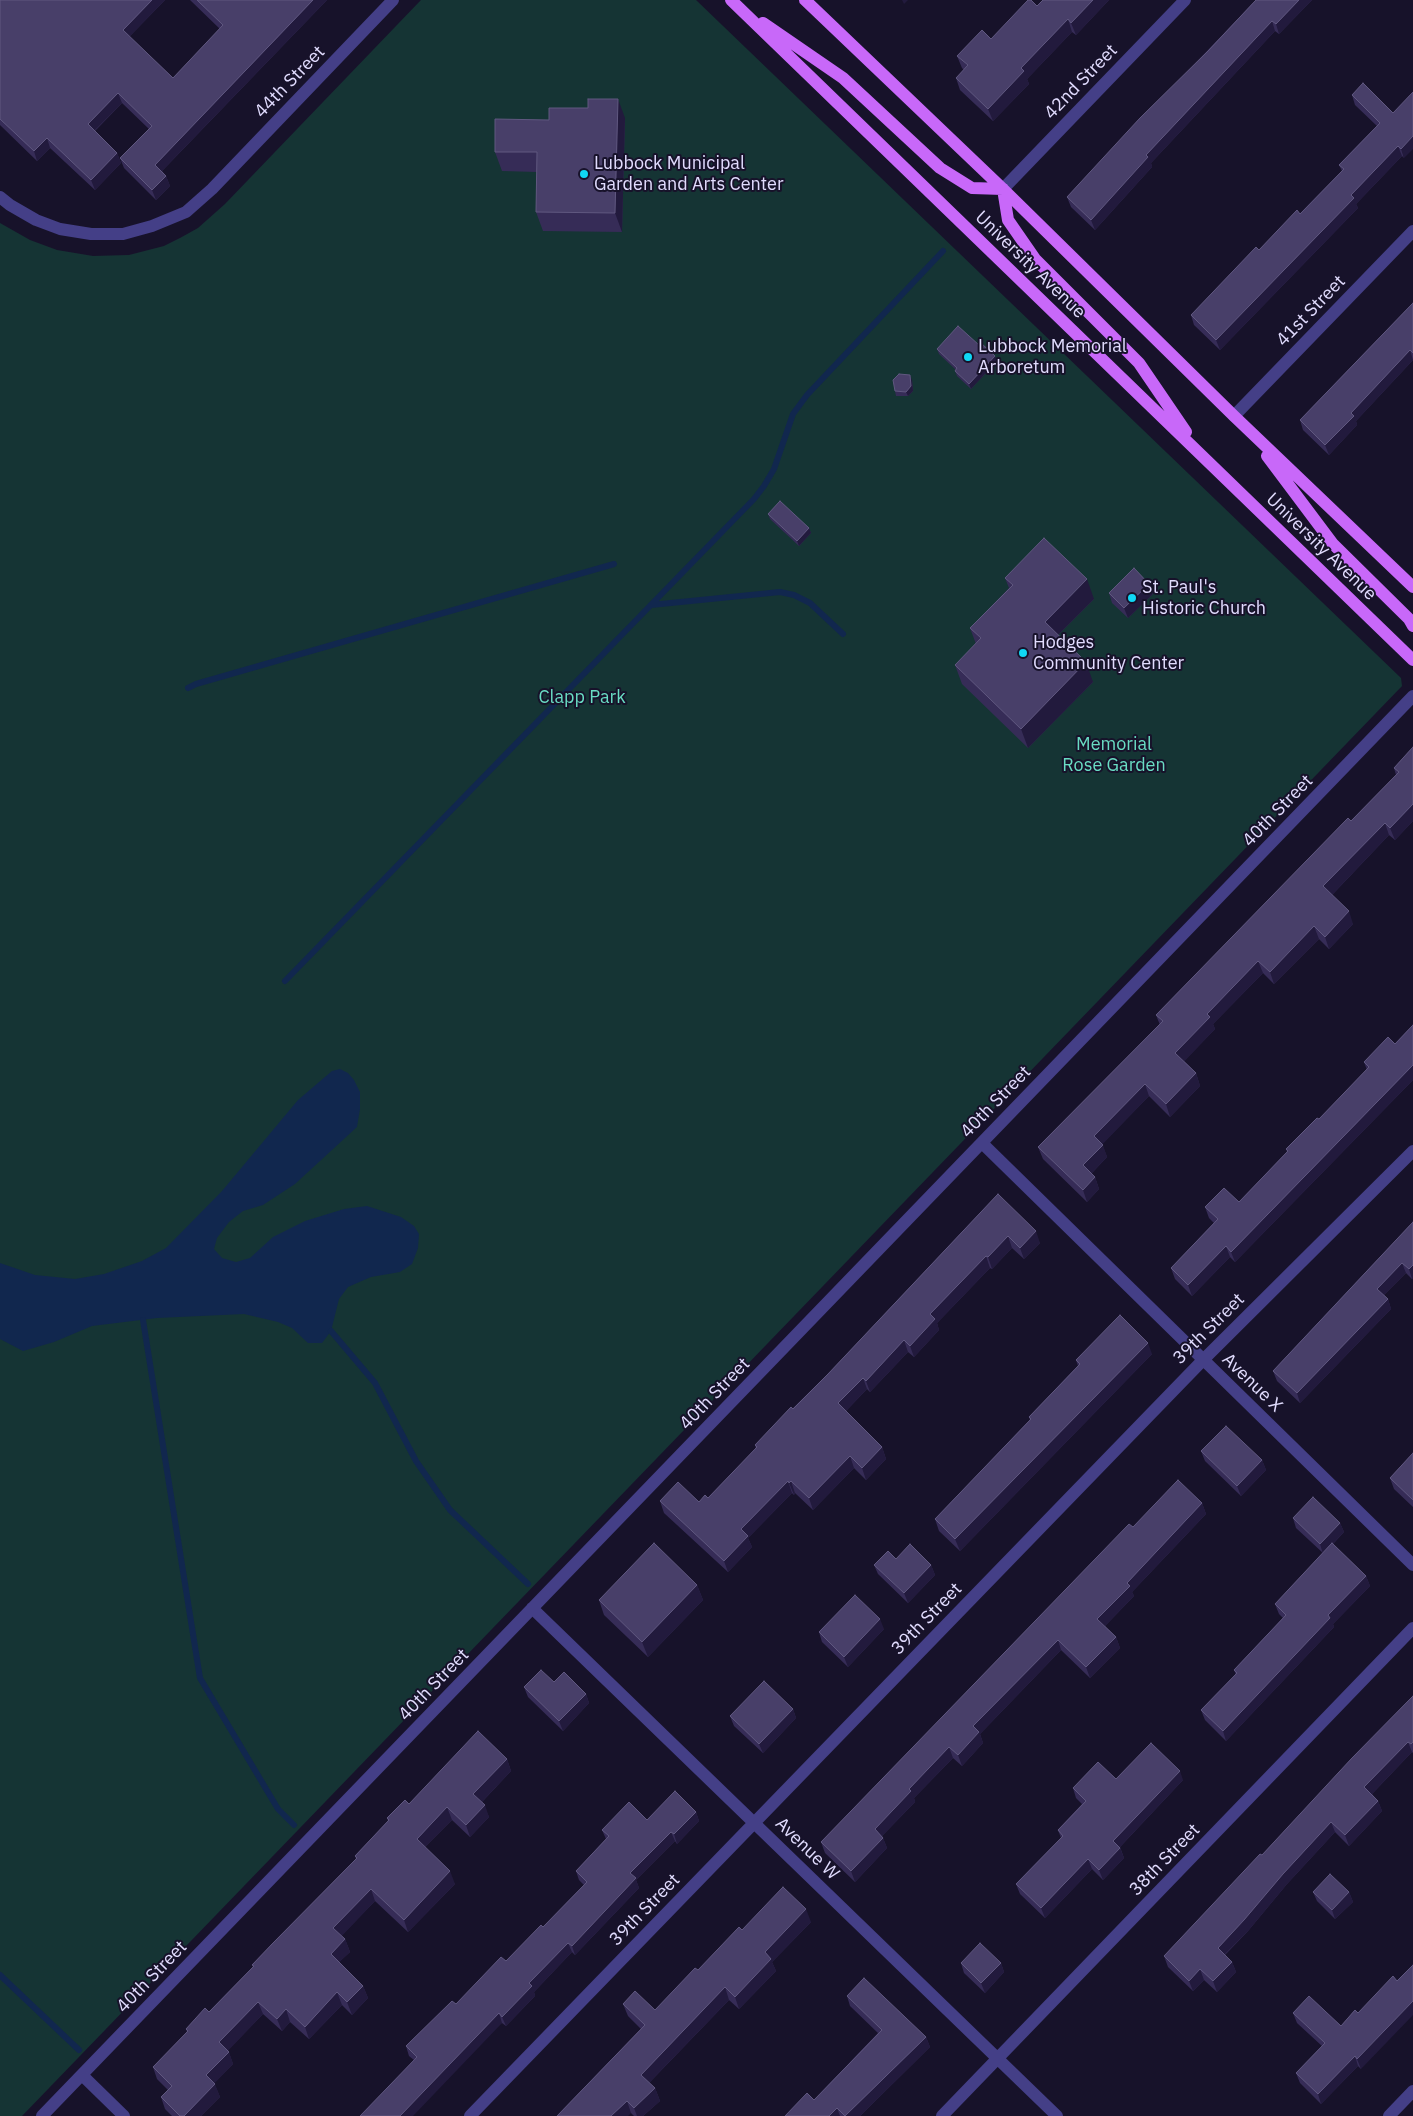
<!DOCTYPE html>
<html>
<head>
<meta charset="utf-8">
<style>
	body { margin:0 }
	canvas { display:block; background:#17122a }
</style>
</head>
<body>
<canvas width="1413" height="2116"></canvas>
<script>
const c = document.querySelector('canvas').getContext('2d');
c.lineJoin = 'round';
function fillPath(path, color) { c.fillStyle = color; c.fill(path, 'evenodd'); }
const toPath = rows => new Path2D(rows.map(r => 'M' + r).join(''));
function strokePath(path, color, width, dash) { c.strokeStyle = color; c.lineWidth = width; c.lineCap = dash ? 'butt' : 'round'; c.setLineDash(dash || []); c.stroke(path); }
function write(font, color, halo, rows, align = 'center') {
  c.font = font + ' "IBM Plex Sans",sans-serif'; c.lineWidth = 4; c.setLineDash([]); c.textBaseline = 'middle'; c.strokeStyle = halo; c.fillStyle = color; for (const [text, x, y, turn = 0] of rows) {
    c.save(); c.translate(x, y); c.rotate((+turn || 0) * Math.PI / 180); c.textAlign = isNaN(turn) ? turn : align; if (halo) c.strokeText(text, 0, 0); c.fillText(text, 0, 0); c.restore();
  }
}
fillPath(toPath([
	[421,0,696,0,1401,678,1402,686,22,2116,0,2116,0,223,30,240,57,250,93,256,129,255,164,246,180,238,198,228,225,204]
]), '#153434');
fillPath(toPath([
	[340,1069,348,1073,354,1080,360,1092,360,1109,357,1127,295,1184,263,1205,243,1211,229,1222,217,1238,214,1249,222,1258,236,1262,250,1258,273,1237,305,1221,344,1209,367,1206,401,1217,414,1226,419,1234,418,1248,412,1264,400,1272,371,1277,348,1287,339,1299,331,1331,322,1343,308,1343,292,1328,278,1322,244,1314,157,1318,92,1326,54,1342,23,1351,0,1339,0,1263,35,1275,75,1279,104,1274,142,1261,166,1248,222,1191,298,1100,332,1071]
]), '#11274e');
strokePath(toPath([
	[651,605,780,592,794,595,810,603,843,634],
	[188,688,196,684,614,564],
	[285,981,754,499,764,486,774,469,793,414,807,395,943,251],
	[143,1320,200,1678,278,1809,294,1825],
	[331,1331,375,1383,416,1461,450,1510,528,1584],
	[0,1975,79,2050]
]), '#11274e', 6);
strokePath(toPath([
	[1003,189,1185,0],
	[0,197,10,205,36,220,60,229,91,234,123,234,152,226,186,212,212,189,393,0],
	[1234,416,1413,231],
	[982,1143,1413,1565],
	[532,1608,1057,2116],
	[82,2075,124,2116],
	[42,2116,1413,696],
	[470,2116,1203,1360,1413,1151],
	[942,2116,1413,1628],
	[1389,2116,1413,2091]
]), '#443f87', 12);
strokePath(toPath([
	[731,0,1413,660],
	[805,0,1003,189,1234,416,1413,587],
	[763,23,843,78,940,168,972,188,1003,189,1008,220,1035,259,1139,363,1186,432],
	[1267,456,1333,544,1409,619,1413,626]
]), '#c868f9', 12);
fillPath(toPath([
	[0,0,165,0,129,37,173,78,220,29,190,0,327,0,162,171,166,176,170,186,156,200,124,168,120,158,149,129,122,103,95,131,117,153,121,163,95,190,50,148,37,161,0,125],
	[1043,0,1109,0,1076,35,1072,32,1027,79,1029,84,993,121,960,90,956,78,964,70,962,68,957,56,991,39,1037,6],
	[1256,0,1312,0,1279,34,1275,31,1151,163,1152,167,1095,230,1071,207,1067,197],
	[1352,95,1393,113,1404,158,1402,156,1356,204,1358,208,1220,350,1194,325,1191,315,1259,250,1300,214,1342,171,1339,165,1377,126,1355,105],
	[625,118,622,232,543,231,536,212,537,172,502,171,495,152,549,120],
	[1413,303,1413,360,1356,421,1357,425,1329,455,1303,430,1300,420],
	[979,345,997,361,971,389,957,376,955,371,956,370,939,354,937,349],
	[912,380,913,391,908,396,896,396,895,391],
	[768,514,809,528,811,533,799,546,770,519],
	[1005,578,1094,599,1058,635,1093,682,1028,748,962,684,955,665,976,644,970,628,1009,588],
	[1149,584,1153,594,1128,618,1112,603,1109,593],
	[1413,747,1413,821,1395,840,1389,835,1332,895,1353,924,1329,949,1319,939,1274,984,1263,973,1213,1024,1215,1029,1184,1061,1196,1073,1200,1086,1170,1117,1149,1096,1102,1144,1107,1157,1091,1174,1095,1177,1099,1189,1087,1202,1043,1159,1038,1147,1160,1025,1156,1015,1351,821,1396,775,1394,768],
	[1413,1025,1413,1080,1235,1262,1230,1257,1192,1296,1175,1279,1171,1268,1214,1223,1209,1218,1205,1207,1239,1202,1287,1152,1286,1149,1319,1119,1367,1070,1364,1062,1395,1044],
	[998,1194,1040,1243,1024,1259,1012,1248,992,1269,990,1268,937,1323,939,1330,914,1357,908,1352,870,1392,867,1389,846,1411,882,1447,886,1459,866,1480,854,1468,813,1510,795,1493,794,1495,792,1493,748,1538,752,1547,728,1572,664,1513,660,1501,699,1502,708,1498,756,1449,755,1445,828,1374],
	[1413,1222,1413,1279,1412,1279,1406,1273,1384,1295,1388,1299,1391,1309,1300,1403,1277,1381,1273,1371],
	[1152,1354,960,1551,939,1531,935,1519,1030,1420,1029,1417,1078,1366,1076,1360],
	[1201,1451,1262,1460,1266,1470,1241,1496,1205,1461],
	[1413,1453,1413,1507,1394,1489,1390,1478],
	[1202,1503,1206,1514,1132,1592,1134,1596,1105,1626,1116,1637,1120,1648,1090,1678,1061,1650,980,1734,983,1743,962,1766,953,1758,914,1798,915,1802,882,1836,883,1838,887,1848,855,1882,825,1853,821,1842,1133,1527],
	[1293,1518,1340,1523,1344,1532,1333,1544,1366,1576,1370,1586,1333,1624,1334,1627,1226,1741,1205,1720,1201,1710,1236,1675,1234,1670,1283,1618,1279,1614,1275,1604,1323,1553,1296,1528],
	[896,1559,931,1565,935,1575,908,1603,878,1574,874,1565],
	[697,1585,703,1600,648,1657,604,1615,599,1600],
	[884,1629,848,1667,822,1642,819,1632],
	[554,1682,586,1694,589,1703,563,1731,528,1697,524,1687],
	[1413,1696,1413,1753,1412,1752,1372,1794,1378,1801,1382,1811,1349,1846,1335,1832,1287,1884,1248,1931,1225,1955,1232,1962,1236,1972,1217,1992,1204,1980,1193,1991,1168,1967,1164,1956,1262,1855],
	[793,1709,796,1718,763,1753,734,1726,730,1716],
	[507,1759,511,1771,482,1802,489,1817,470,1837,452,1820,425,1847,455,1884,408,1932,375,1901,341,1936,345,1939,350,1952,339,1962,363,1986,368,1998,352,2015,342,2005,309,2039,290,2022,282,2031,263,2014,228,2050,233,2064,214,2083,220,2097,201,2116,172,2116,165,2109,161,2097,168,2090,157,2079,153,2067,187,2032,186,2029,209,2012,253,1967,252,1965,356,1859,355,1856,388,1821,387,1818,409,1804],
	[1116,1779,1183,1780,1120,1847,1124,1858,1103,1880,1092,1869,1045,1918,1020,1894,1016,1884,1061,1838,1058,1830,1082,1804,1076,1798,1073,1788],
	[696,1812,699,1821,677,1844,675,1841,636,1880,639,1888,575,1955,572,1952,534,1992,535,1996,506,2026,502,2023,414,2060,409,2056,406,2046,506,1961,543,1927,584,1885,579,1880,576,1871,606,1839,602,1830,647,1820],
	[1313,1892,1349,1892,1353,1902,1335,1919,1317,1901],
	[811,1922,772,1962,776,1971,739,2009,729,2000,649,2083,655,2088,660,2101,643,2116,634,2116,631,2113,557,2116,641,2029,628,2016,623,2004,655,2010,742,1930],
	[961,1963,1001,1963,1004,1972,985,1993,964,1973],
	[847,1996,926,2037,930,2047,860,2116,785,2116,814,2100,878,2033,850,2006],
	[1355,2010,1361,2069,1358,2066,1321,2104,1300,2083,1296,2073,1322,2046,1297,2023,1293,2013,1341,2026]
]), '#362c57');
fillPath(toPath([
	[152,0,165,0,126,40,123,30],
	[313,0,327,0,158,175,155,165],
	[902,0,908,0,904,4],
	[1093,0,1109,0,1076,35,1071,23],
	[1299,0,1312,0,1279,34,1276,24],
	[1068,19,1072,32,1027,79,1029,84,993,121,988,109,1021,68],
	[1272,21,1275,31,1151,163,1152,167,1095,230,1091,220,1146,155],
	[118,93,122,103,91,134,88,124],
	[618,99,625,118,622,232,615,213],
	[1413,136,1413,149,1404,158,1401,149],
	[47,138,50,148,37,161,34,151],
	[1398,146,1402,156,1356,204,1358,208,1220,350,1216,340,1351,195],
	[117,153,121,163,95,190,91,180],
	[166,176,170,186,156,200,152,190],
	[1410,350,1413,360,1356,421,1357,425,1329,455,1325,445,1351,413],
	[995,356,997,361,971,389,969,384],
	[910,375,912,380,913,391,908,396,906,392],
	[809,528,811,533,799,546,797,541],
	[1087,579,1094,599,1052,641,1045,622],
	[1149,584,1153,594,1128,618,1124,608],
	[1086,662,1093,682,1028,748,1021,729],
	[1413,804,1413,821,1395,840,1390,828],
	[1385,823,1389,835,1328,899,1323,886],
	[1349,911,1353,924,1329,949,1325,937],
	[1314,926,1319,939,1274,984,1270,972],
	[1258,961,1263,973,1213,1024,1215,1029,1180,1066,1175,1053,1207,1014],
	[1413,1065,1413,1080,1235,1262,1231,1252],
	[1196,1073,1200,1086,1170,1117,1166,1104],
	[1145,1084,1149,1096,1098,1149,1094,1136],
	[1103,1145,1107,1157,1087,1178,1083,1165],
	[1095,1177,1099,1189,1087,1202,1083,1190],
	[1036,1231,1040,1243,1024,1259,1020,1248],
	[1008,1236,1012,1248,992,1269,988,1257],
	[1226,1246,1230,1257,1192,1296,1188,1285],
	[986,1256,990,1268,937,1323,939,1330,914,1357,910,1346,930,1314],
	[1402,1263,1406,1273,1380,1299,1377,1289],
	[1413,1265,1413,1279,1412,1279,1409,1269],
	[1388,1299,1391,1309,1300,1403,1297,1393],
	[904,1340,908,1352,870,1392,866,1381],
	[1148,1343,1152,1354,960,1551,955,1539],
	[863,1378,867,1389,842,1415,838,1403],
	[882,1447,886,1459,866,1480,862,1468],
	[850,1456,854,1468,813,1510,809,1498],
	[1262,1460,1266,1470,1241,1496,1237,1486],
	[788,1481,792,1493,748,1538,752,1547,728,1572,724,1561,741,1529],
	[791,1481,795,1493,794,1495,789,1483],
	[1202,1503,1206,1514,1132,1592,1134,1596,1101,1630,1097,1619,1127,1583],
	[1340,1523,1344,1532,1323,1554,1320,1544],
	[931,1565,935,1575,908,1603,904,1593],
	[1366,1576,1370,1586,1333,1624,1334,1627,1226,1741,1223,1731,1328,1615],
	[697,1585,703,1600,648,1657,642,1642],
	[880,1619,884,1629,848,1667,844,1657],
	[1116,1637,1120,1648,1090,1678,1086,1667],
	[1058,1640,1061,1650,980,1734,983,1743,962,1766,958,1755,973,1726],
	[586,1694,589,1703,563,1731,559,1721],
	[793,1709,796,1718,763,1753,759,1744],
	[1408,1742,1412,1752,1368,1798,1364,1787],
	[949,1747,953,1758,914,1798,915,1802,878,1840,875,1829,909,1789],
	[507,1759,511,1771,478,1806,473,1794],
	[1180,1771,1183,1780,1117,1850,1113,1841],
	[1378,1801,1382,1811,1349,1846,1345,1835],
	[485,1805,489,1817,470,1837,466,1825],
	[447,1807,452,1820,421,1851,417,1839],
	[696,1812,699,1821,677,1844,674,1834],
	[1331,1822,1335,1832,1287,1884,1248,1931,1221,1958,1218,1948,1283,1874],
	[671,1832,675,1841,636,1880,639,1888,575,1955,572,1946,630,1873],
	[883,1838,887,1848,855,1882,851,1871],
	[1120,1848,1124,1858,1103,1880,1099,1870],
	[1088,1859,1092,1869,1045,1918,1041,1908],
	[450,1871,455,1884,408,1932,404,1920],
	[371,1889,375,1901,338,1940,333,1928],
	[1349,1892,1353,1902,1335,1919,1332,1910],
	[806,1909,811,1922,772,1962,776,1971,739,2009,735,1997,765,1952],
	[345,1939,350,1952,335,1966,331,1954],
	[568,1943,572,1952,534,1992,535,1996,506,2026,502,2017,529,1983],
	[1232,1962,1236,1972,1217,1992,1213,1981],
	[1001,1963,1004,1972,985,1993,981,1983],
	[1200,1969,1204,1980,1193,1991,1189,1981],
	[363,1986,368,1998,352,2015,347,2002],
	[725,1987,729,2000,645,2087,641,2075],
	[337,1992,342,2005,309,2039,305,2027],
	[1413,2001,1413,2015,1361,2069,1357,2059],
	[258,2002,263,2014,224,2055,219,2042],
	[286,2009,290,2022,282,2031,277,2019],
	[499,2013,502,2023,413,2116,400,2116],
	[926,2037,930,2047,860,2116,845,2116],
	[229,2052,233,2064,210,2088,206,2075],
	[1355,2056,1358,2066,1321,2104,1318,2094],
	[215,2084,220,2097,201,2116,184,2116],
	[655,2088,660,2101,643,2116,637,2116,634,2108],
	[627,2101,631,2113,628,2116,611,2116],
	[837,2108,840,2116,829,2116]
]), '#221a3d');
const building = toPath([
	[0,0,152,0,123,30,173,78,223,25,197,0,313,0,155,165,166,176,152,190,120,158,152,126,118,93,88,124,117,153,91,180,47,138,34,151,0,119,0,0],
	[1028,0,1031,0,1037,6,1043,0,1093,0,1071,23,1068,19,1021,68,1024,71,988,109,956,78,968,65,957,56,982,30,991,39,1028,0],
	[1256,0,1299,0,1276,24,1272,21,1146,155,1148,157,1091,220,1067,197,1140,118,1208,51,1256,0],
	[1363,83,1393,113,1413,92,1413,136,1401,149,1398,146,1351,195,1354,198,1216,340,1191,315,1256,247,1259,250,1297,210,1300,214,1344,169,1339,165,1380,123,1352,95,1363,83],
	[588,99,618,99,615,213,536,212,537,152,495,152,495,119,549,120,549,108,588,108,588,99],
	[1413,303,1413,353,1410,350,1351,413,1354,416,1325,445,1300,420,1413,303],
	[958,326,979,345,981,343,995,356,969,384,955,371,957,368,937,349,958,326],
	[899,374,910,375,911,386,906,392,895,391,893,380,899,374],
	[780,501,809,528,797,541,768,514,780,501],
	[1044,538,1087,579,1045,622,1086,662,1021,729,955,665,981,638,970,628,1013,585,1005,578,1044,538],
	[1134,568,1149,584,1124,608,1109,593,1134,568],
	[1413,747,1413,804,1390,828,1385,823,1323,886,1349,911,1325,937,1314,926,1270,972,1258,961,1207,1014,1210,1017,1175,1053,1196,1073,1166,1104,1145,1084,1094,1136,1103,1145,1083,1165,1095,1177,1083,1190,1038,1147,1163,1021,1156,1015,1348,818,1351,821,1399,772,1394,768,1413,747],
	[1413,1025,1413,1065,1231,1252,1226,1246,1188,1285,1171,1268,1218,1219,1205,1207,1224,1188,1239,1202,1288,1151,1286,1149,1317,1118,1319,1119,1369,1067,1364,1062,1388,1037,1395,1044,1413,1025],
	[998,1194,1036,1231,1020,1248,1008,1236,988,1257,986,1256,930,1314,935,1319,910,1346,904,1340,866,1381,863,1378,838,1403,882,1447,862,1468,850,1456,809,1498,791,1481,789,1483,788,1481,741,1529,748,1536,724,1561,660,1501,678,1482,699,1502,705,1495,708,1498,757,1447,755,1445,791,1407,793,1409,828,1374,998,1194],
	[1413,1222,1413,1265,1409,1269,1402,1263,1377,1289,1388,1299,1297,1393,1273,1371,1413,1222],
	[1120,1315,1148,1343,955,1539,935,1519,1031,1419,1029,1417,1080,1364,1076,1360,1120,1315],
	[1226,1426,1262,1460,1237,1486,1201,1451,1226,1426],
	[1413,1453,1413,1500,1390,1478,1413,1453],
	[1178,1480,1202,1503,1127,1583,1130,1586,1097,1619,1116,1637,1086,1667,1058,1640,973,1726,979,1732,958,1755,949,1747,909,1789,911,1791,875,1829,883,1838,851,1871,821,1842,1129,1524,1133,1527,1178,1480],
	[1313,1497,1340,1523,1320,1544,1293,1518,1313,1497],
	[654,1543,697,1585,642,1642,599,1600,654,1543],
	[1332,1543,1366,1576,1328,1615,1330,1618,1223,1731,1201,1710,1237,1673,1234,1670,1286,1615,1275,1604,1332,1543],
	[910,1544,931,1565,904,1593,874,1565,888,1551,896,1559,910,1544],
	[855,1595,880,1619,844,1657,819,1632,855,1595],
	[541,1670,554,1682,564,1672,586,1694,559,1721,524,1687,541,1670],
	[764,1681,793,1709,759,1744,730,1716,764,1681],
	[1413,1696,1413,1742,1411,1744,1408,1742,1364,1787,1378,1801,1345,1835,1331,1822,1283,1874,1244,1920,1218,1948,1232,1962,1213,1981,1200,1969,1189,1981,1164,1956,1260,1854,1262,1855,1352,1758,1413,1696],
	[478,1731,507,1759,473,1794,485,1805,466,1825,447,1807,417,1839,450,1871,404,1920,371,1889,333,1928,345,1939,331,1954,363,1986,347,2002,337,1992,305,2027,286,2009,277,2019,258,2002,219,2042,229,2052,206,2075,215,2084,184,2116,180,2116,161,2097,172,2086,153,2067,188,2031,186,2029,205,2008,209,2012,254,1966,252,1965,273,1943,357,1858,355,1856,389,1820,387,1818,405,1800,409,1804,478,1731],
	[1151,1743,1180,1771,1113,1841,1120,1848,1099,1870,1088,1859,1041,1908,1016,1884,1063,1836,1058,1830,1086,1801,1073,1788,1098,1762,1116,1779,1151,1743],
	[675,1791,696,1812,674,1834,671,1832,630,1873,636,1878,572,1946,568,1943,529,1983,532,1986,502,2017,499,2013,400,2116,360,2116,417,2057,406,2046,452,2001,456,2004,501,1957,506,1961,541,1925,543,1927,587,1882,576,1871,609,1836,602,1830,629,1802,647,1820,675,1791],
	[1330,1874,1349,1892,1332,1910,1313,1892,1330,1874],
	[783,1887,806,1909,765,1952,771,1959,735,1997,725,1987,641,2075,655,2088,634,2108,627,2101,611,2116,557,2116,645,2025,623,2004,635,1991,655,2010,695,1968,698,1970,739,1927,742,1930,783,1887],
	[980,1943,1001,1963,981,1983,961,1963,980,1943],
	[1413,1965,1413,2001,1357,2059,1355,2056,1318,2094,1296,2073,1325,2043,1293,2013,1309,1996,1341,2026,1355,2010,1358,2013,1393,1976,1397,1981,1413,1965],
	[864,1978,926,2037,845,2116,837,2108,829,2116,785,2116,807,2093,814,2100,882,2030,847,1996,864,1978]
]);
fillPath(building, '#483f69');
strokePath(building, '#605880', 1);
for (const [x, y, r, color] of [
	[584,174,5,"#10d7f5"],
	[968,357,5,"#10d7f5"],
	[1132,598,5,"#10d7f5"],
	[1023,653,5,"#10d7f5"]
]) { const dot = new Path2D(); dot.arc(x, y, r, 0, 2 * Math.PI); c.fillStyle = color; c.fill(dot); strokePath(dot, '#17122a', 2); }
write('18px', '#e1dcfe', '#17122a', [
	["44th Street",290,82,-46],
	["42nd Street",1081,82,-46],
	["University Avenue",1030,265,44],
	["41st Street",1311,311,-46],
	["University Avenue",1321,547,44],
	["40th Street",1278,811,-46],
	["40th Street",996,1102,-46],
	["39th Street",1209,1329,-45],
	["Avenue X",1252,1383,44],
	["40th Street",715,1394,-46],
	["39th Street",927,1619,-46],
	["40th Street",434,1685,-46],
	["Avenue W",807,1849,44],
	["38th Street",1165,1860,-46],
	["39th Street",645,1910,-46],
	["40th Street",152,1977,-46]
]);
write('18px', '#e1dcfe', '#17122a', [
	["Lubbock Municipal",594,164],
	["Garden and Arts Center",594,185],
	["Lubbock Memorial",978,347],
	["Arboretum",978,368],
	["St. Paul's",1142,588],
	["Historic Church",1142,609],
	["Hodges",1033,643],
	["Community Center",1033,664]
], 'left');
write('18px', '#69dcc3', '#17122a', [
	["Clapp Park",582,698],
	["Memorial",1114,745],
	["Rose Garden",1114,766]
]);
</script>
</body>
</html>
